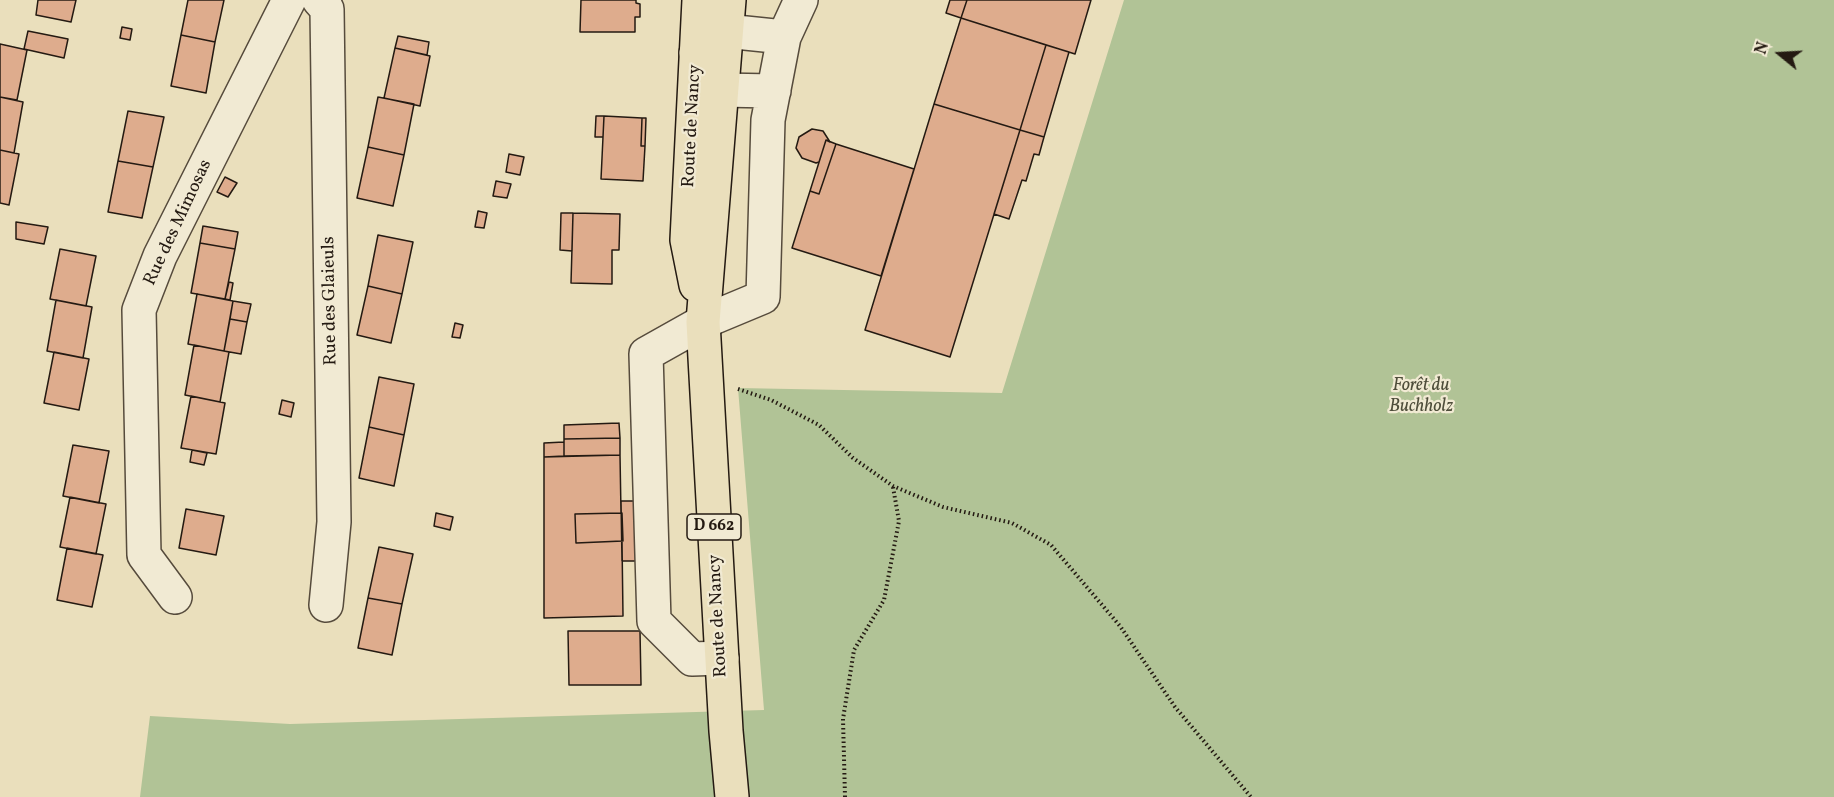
<!DOCTYPE html>
<html>
<head>
<meta charset="utf-8">
<style>
	body { margin:0 }
	#map { position:relative; width:1834px; height:797px; overflow:hidden; background:#eadfbc; font-family:Vollkorn,serif }
	canvas { display:block }
	.north { position:absolute; left:1750px; top:24px; width:60px; height:60px; -webkit-text-stroke:4px #f1ead3; paint-order:stroke; rotate:288deg; font-size:16px; font-weight:700; line-height:24px; text-align:center; color:#241a12 }
	.north::after { content:''; display:block; margin:auto; width:21px; height:27px; background:#241a12; clip-path:polygon(50% 0,100% 100%,50% 72%,0 100%) }
</style>
</head>
<body>
<div id="map">
<canvas width="1834" height="797"></canvas>
<div class="north">N</div>
</div>
<script>
const c = document.querySelector('canvas').getContext('2d');
c.lineJoin = 'round';
function fillPath(path, color) { c.fillStyle = color; c.fill(path, 'evenodd'); }
const toPath = rows => new Path2D(rows.map(r => 'M' + r).join(''));
function strokePath(path, color, width, dash) { c.strokeStyle = color; c.lineWidth = width; c.lineCap = dash ? 'butt' : 'round'; c.setLineDash(dash || []); c.stroke(path); }
function write(font, color, halo, rows, align = 'center') {
  c.font = font + ' Vollkorn,serif'; c.lineWidth = 4.5; c.setLineDash([]); c.textBaseline = 'middle'; c.strokeStyle = halo; c.fillStyle = color; for (const [text, x, y, turn = 0] of rows) {
    c.save(); c.translate(x, y); c.rotate((+turn || 0) * Math.PI / 180); c.textAlign = isNaN(turn) ? turn : align; if (halo) c.strokeText(text, 0, 0); c.fillText(text, 0, 0); c.restore();
  }
}
fillPath(toPath([
	[1124,0,1834,0,1834,797,140,797,150,716,290,724,764,710,738,388,1002,393]
]), '#b1c396');
const building = toPath([
	[38,0,76,0,71,22,36,15,38,0],
	[188,0,224,0,215,42,181,35,188,0],
	[581,0,636,0,636,3,640,4,640,17,635,17,635,32,580,32,581,0],
	[950,0,967,0,961,18,946,13,950,0],
	[967,0,1091,0,1075,54,961,18,967,0],
	[961,18,1046,45,1020,130,934,104,961,18],
	[122,27,132,29,130,40,120,38,122,27],
	[28,31,68,39,64,58,24,49,28,31],
	[181,35,215,42,206,93,171,86,181,35],
	[398,36,429,42,427,55,395,48,398,36],
	[0,44,27,50,17,100,0,97,0,44],
	[1046,45,1069,52,1044,137,1020,130,1046,45],
	[395,48,430,56,420,106,384,98,395,48],
	[0,97,23,102,14,153,0,150,0,97],
	[378,97,414,104,404,155,368,147,378,97],
	[934,104,1020,130,950,357,865,330,934,104],
	[128,111,164,117,153,167,118,161,128,111],
	[596,116,604,116,603,137,595,137,596,116],
	[604,116,642,118,641,146,645,146,643,181,601,179,604,116],
	[642,118,646,118,645,146,641,146,642,118],
	[812,129,823,131,830,142,826,140,819,162,816,163,802,158,796,148,799,137,812,129],
	[1020,130,1044,137,1039,155,1034,154,1026,181,1022,180,1009,219,994,214,1020,130],
	[826,140,836,144,819,194,810,191,826,140],
	[836,144,914,169,881,276,792,248,810,191,819,194,836,144],
	[368,147,404,155,393,206,357,198,368,147],
	[0,150,19,154,9,205,0,203,0,150],
	[509,154,524,157,520,175,506,172,509,154],
	[118,161,153,167,142,218,108,212,118,161],
	[225,177,237,183,228,197,217,192,225,177],
	[496,181,511,184,507,198,493,196,496,181],
	[478,211,487,213,484,228,475,227,478,211],
	[561,213,573,213,572,251,560,250,561,213],
	[573,213,620,214,619,250,612,250,612,284,571,283,573,213],
	[16,222,48,227,44,244,16,239,16,222],
	[203,226,238,232,235,249,200,243,203,226],
	[378,235,413,242,402,294,368,286,378,235],
	[200,243,235,249,225,299,191,293,200,243],
	[60,249,96,256,86,306,50,299,60,249],
	[229,282,233,283,230,300,225,299,229,282],
	[368,286,402,294,391,343,357,335,368,286],
	[197,294,233,301,224,351,188,344,197,294],
	[56,300,92,307,83,358,47,351,56,300],
	[233,301,251,304,247,322,230,319,233,301],
	[230,319,247,322,241,354,224,351,230,319],
	[455,323,463,325,460,338,452,337,455,323],
	[194,345,229,352,220,402,185,395,194,345],
	[54,352,89,359,79,410,44,403,54,352],
	[379,377,414,384,404,435,369,427,379,377],
	[191,396,225,403,216,454,181,448,191,396],
	[282,400,294,403,291,417,279,414,282,400],
	[619,423,620,438,564,439,564,425,619,423],
	[369,427,404,435,394,486,359,478,369,427],
	[620,438,620,455,564,456,564,439,620,438],
	[564,442,564,456,544,457,544,443,564,442],
	[73,445,109,451,99,503,63,496,73,445],
	[192,450,207,453,204,465,190,462,192,450],
	[620,455,621,513,575,514,576,543,622,541,623,616,544,618,544,457,620,455],
	[70,497,106,504,96,554,60,547,70,497],
	[621,501,661,501,662,561,622,561,621,501],
	[186,509,224,516,216,555,179,548,186,509],
	[436,513,453,517,450,530,434,526,436,513],
	[622,513,623,541,576,543,575,514,622,513],
	[379,547,413,554,402,604,368,598,379,547],
	[67,548,103,555,92,607,57,600,67,548],
	[368,598,402,604,392,655,358,648,368,598],
	[568,631,640,631,641,685,569,685,568,631]
]);
fillPath(building, '#deac8d');
strokePath(building, '#241a12', 1.5);
const minor = toPath([
	[319,0,327,9,334,522,326,605],
	[774,91,720,90,696,53,726,31,784,37],
	[175,597,144,555,139,310,160,256,289,0],
	[722,658,692,659,654,621,646,354,703,322,763,297,768,120,784,37,801,0]
]);
const major = toPath([
	[729,0,703,322,726,731,732,797],
	[696,285,687,240,699,0]
]);
strokePath(minor, '#564b3c', 36);
strokePath(major, '#241a12', 36);
strokePath(toPath([
	[738,389,771,400,819,425,853,458,893,486,943,507,1012,523,1051,545,1120,626,1175,707,1251,797],
	[845,797,843,719,854,650,884,600,899,521,893,487]
]), '#241a12', 4, [1.5, 3]);
strokePath(minor, '#f1ead3', 33);
strokePath(major, '#eadfbc', 33);
for (const [x, y, w] of [
	[714,527,54]
]) { const box = new Path2D(); box.roundRect(x - w / 2, y - 13, w, 26, 4.5); c.fillStyle = '#f1ead3'; c.fill(box); strokePath(box, '#241a12', 1.5); }
write('bold 16px', '#241a12', null, [
	["D 662",714,527]
]);
write('18px', '#241a12', '#f1ead3', [
	["Route de Nancy",693,126,-87],
	["Rue des Mimosas",179,223,-65],
	["Rue des Glaieuls",331,301,-91],
	["Route de Nancy",719,616,-93]
]);
write('italic 18px', '#4e4d3a', '#f1ead3', [
	["Forêt du",1421,387],
	["Buchholz",1421,408]
]);
</script>
</body>
</html>
